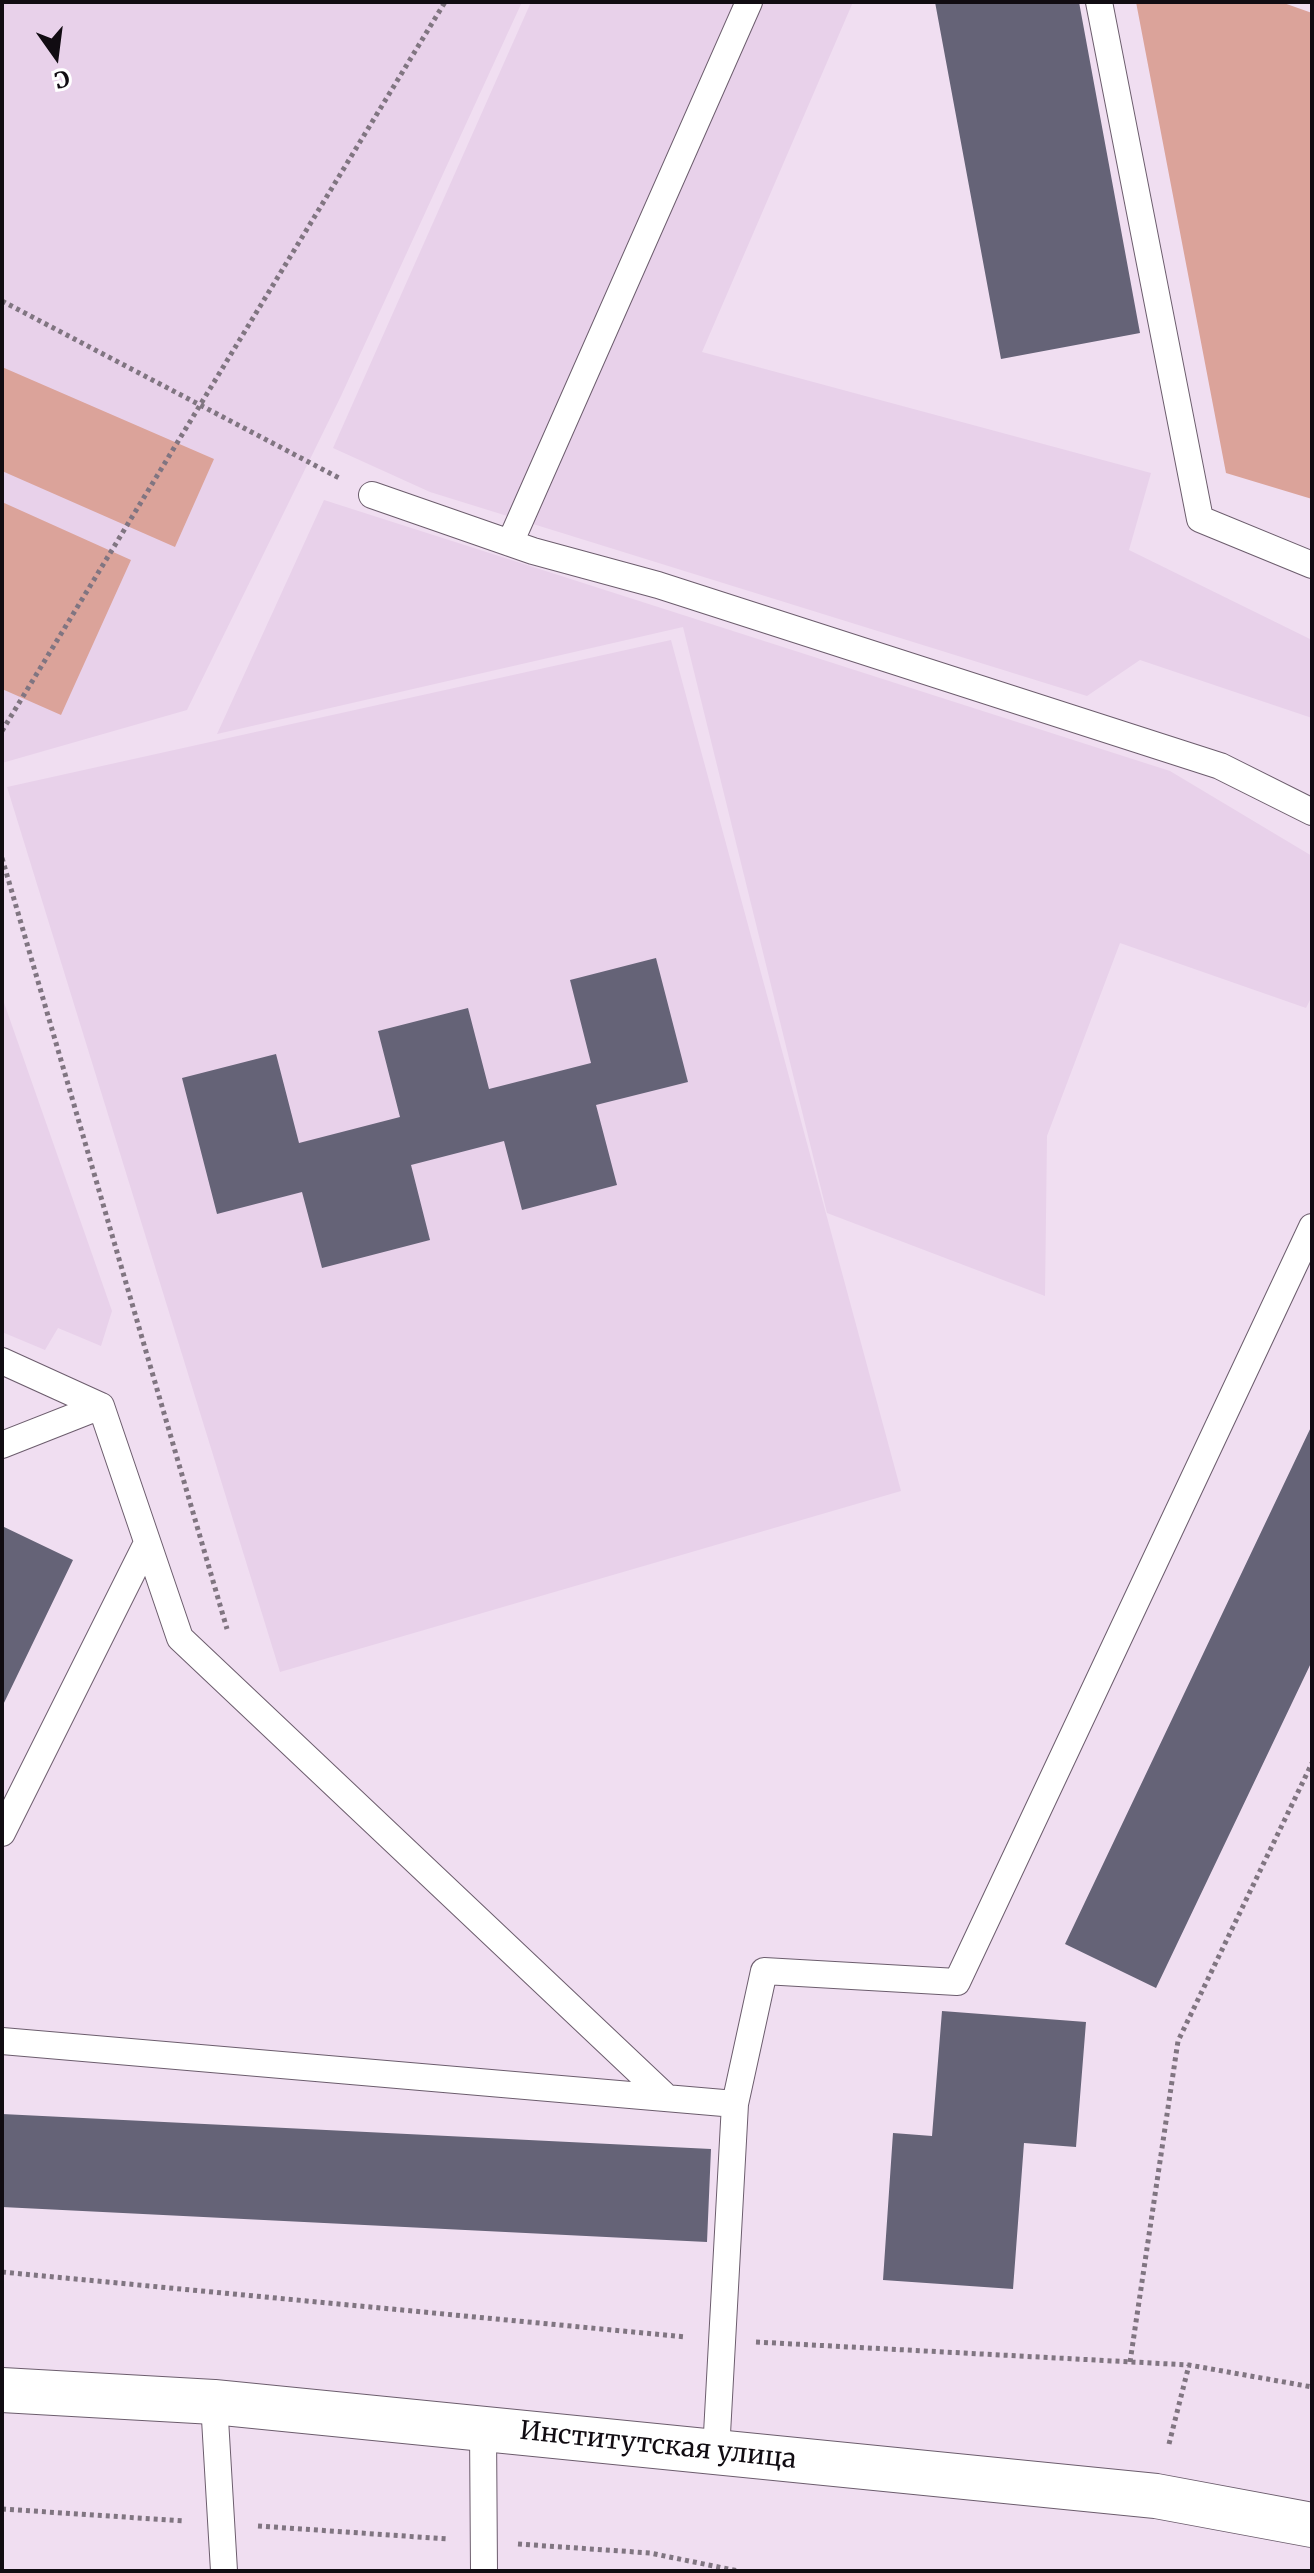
<!DOCTYPE html>
<html>
<head>
<meta charset="utf-8">
<style>
	body { margin:0 }
	#map { position:relative; width:1314px; height:2573px; overflow:hidden; background:#f0def1; font-family:Merriweather,serif }
	canvas { display:block }
	.frame { position:absolute; inset:0; border:4px solid #110c12; pointer-events:none }
	.north { position:absolute; left:16px; top:16px; width:80px; height:80px; -webkit-text-stroke:6px #fff; paint-order:stroke; rotate:166deg; font-size:22px; font-weight:700; line-height:32px; text-align:center; color:#110c12 }
	.north::after { content:''; display:block; margin:auto; width:28px; height:36px; background:#110c12; clip-path:polygon(50% 0,100% 100%,50% 72%,0 100%) }
</style>
</head>
<body>
<div id="map">
<canvas width="1314" height="2573"></canvas>
<div class="frame"></div>
<div class="north">С</div>
</div>
<script>
const c = document.querySelector('canvas').getContext('2d');
c.lineJoin = 'round';
function fillPath(path, color) { c.fillStyle = color; c.fill(path, 'evenodd'); }
const toPath = rows => new Path2D(rows.map(r => 'M' + r).join(''));
function strokePath(path, color, width, dash) { c.strokeStyle = color; c.lineWidth = width; c.lineCap = dash ? 'butt' : 'round'; c.setLineDash(dash || []); c.stroke(path); }
function write(font, color, halo, rows, align = 'center') {
  c.font = font + ' Merriweather,serif'; c.lineWidth = 6; c.setLineDash([]); c.textBaseline = 'middle'; c.strokeStyle = halo; c.fillStyle = color; for (const [text, x, y, turn = 0] of rows) {
    c.save(); c.translate(x, y); c.rotate((+turn || 0) * Math.PI / 180); c.textAlign = isNaN(turn) ? turn : align; if (halo) c.strokeText(text, 0, 0); c.fillText(text, 0, 0); c.restore();
  }
}
fillPath(toPath([
	[2,2,522,2,341,396,187,710,2,763],
	[531,2,853,2,702,352,1151,473,1129,550,1312,640,1312,718,1140,660,1087,696,430,492,333,448],
	[324,500,1170,771,1312,856,1312,996,1306,1008,1120,943,1047,1136,1045,1296,827,1213,683,627,217,734],
	[671,640,901,1491,280,1672,7,787],
	[2,997,112,1311,101,1346,58,1328,45,1350,2,1332]
]), '#e8d1ea');
fillPath(toPath([
	[1136,2,1281,2,1312,13,1312,499,1226,473],
	[2,367,214,459,175,547,2,471],
	[2,502,131,560,61,715,2,689]
]), '#dba39a');
fillPath(toPath([
	[935,2,1079,2,1140,333,1001,359],
	[656,958,688,1082,596,1105,617,1185,522,1210,504,1141,411,1165,430,1240,322,1268,302,1192,217,1214,182,1078,276,1054,299,1143,400,1117,378,1031,468,1008,489,1089,591,1063,570,980],
	[1312,1425,1312,1661,1156,1988,1065,1944],
	[2,1526,73,1560,2,1707],
	[942,2011,1086,2022,1076,2147,1024,2143,1013,2289,883,2280,893,2133,932,2136],
	[2,2114,711,2149,707,2242,2,2207]
]), '#656377');
const lane = toPath([
	[1099,2,1200,519,1312,565],
	[372,495,533,551,658,585,1220,766,1312,812],
	[510,543,749,2],
	[2,1361,101,1406,180,1638,667,2098],
	[2,1445,101,1406],
	[2,1833,147,1543],
	[2,2041,735,2104],
	[214,2402,224,2571],
	[483,2429,484,2571],
	[716,2452,735,2104,764,1971,957,1982,1312,1227]
]);
const secondary = toPath([
	[2,2390,214,2402,1156,2496,1312,2525]
]);
strokePath(lane, '#6c5d6d', 28);
strokePath(secondary, '#6c5d6d', 46);
strokePath(toPath([
	[2,301,341,479],
	[2,731,445,2],
	[2,858,227,1629],
	[2,2272,686,2337],
	[756,2342,1189,2365,1312,2387],
	[1130,2362,1178,2041,1312,1763],
	[1169,2444,1189,2365],
	[2,2509,185,2521],
	[258,2526,448,2539],
	[518,2544,650,2553,738,2571]
]), '#807581', 5, [4, 4]);
strokePath(lane, '#fff', 26);
strokePath(secondary, '#fff', 44);
write('26px', '#110c12', '#fff', [
	["Институтская улица",658,2446,6]
]);
</script>
</body>
</html>
